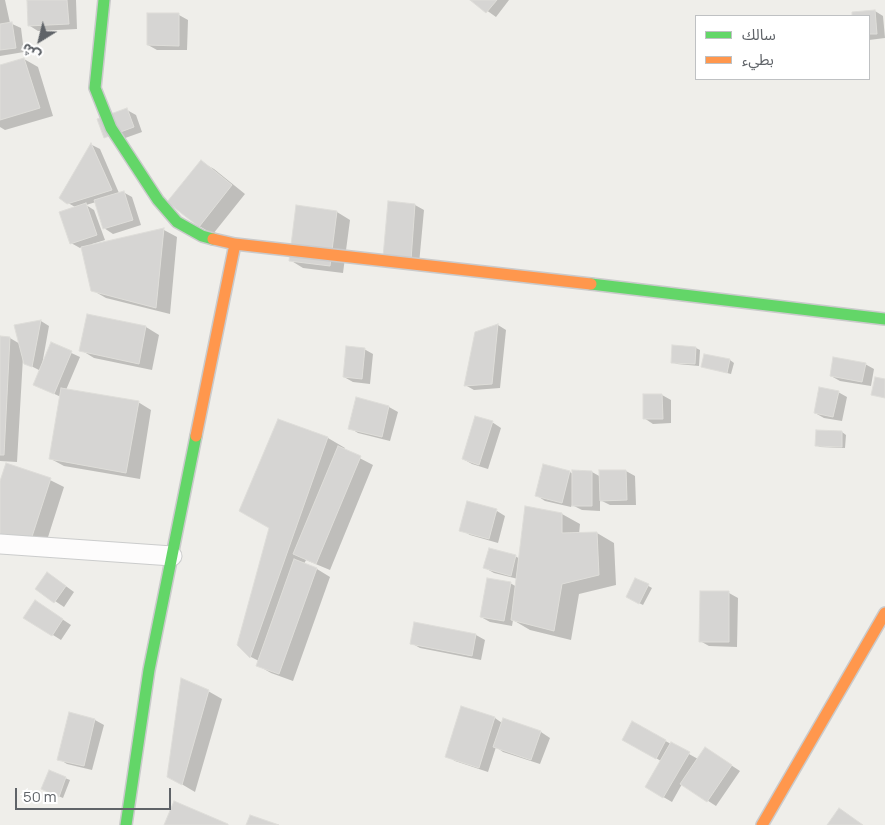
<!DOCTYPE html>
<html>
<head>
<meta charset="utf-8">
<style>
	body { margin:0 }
	#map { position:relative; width:885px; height:825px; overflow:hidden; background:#efeeea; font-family:Manrope,"Noto Sans Arabic",sans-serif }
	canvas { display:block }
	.legend { position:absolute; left:695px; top:15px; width:175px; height:65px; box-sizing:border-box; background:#fff; border:1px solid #bfc1c3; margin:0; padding:6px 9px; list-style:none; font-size:15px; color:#5f6368 }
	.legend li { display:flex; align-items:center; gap:10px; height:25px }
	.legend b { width:25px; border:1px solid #bfc1c3 }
	.north { position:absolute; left:15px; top:15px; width:50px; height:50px; -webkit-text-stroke:4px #fff; paint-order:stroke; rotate:216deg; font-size:14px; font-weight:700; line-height:20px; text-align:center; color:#5f6368 }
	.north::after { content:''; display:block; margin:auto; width:18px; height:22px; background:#5f6368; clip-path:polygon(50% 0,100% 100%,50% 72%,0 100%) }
	.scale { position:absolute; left:15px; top:788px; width:156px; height:22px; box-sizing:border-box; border:2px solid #5f6368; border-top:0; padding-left:6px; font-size:15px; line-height:18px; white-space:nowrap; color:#5f6368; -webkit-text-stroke:4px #fff; paint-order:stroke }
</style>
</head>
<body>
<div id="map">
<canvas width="885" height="825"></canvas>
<ul class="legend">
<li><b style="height:6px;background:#63d668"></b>سالك</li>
<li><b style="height:6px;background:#ff974d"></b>بطيء</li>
</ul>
<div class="north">ش</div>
<div class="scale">50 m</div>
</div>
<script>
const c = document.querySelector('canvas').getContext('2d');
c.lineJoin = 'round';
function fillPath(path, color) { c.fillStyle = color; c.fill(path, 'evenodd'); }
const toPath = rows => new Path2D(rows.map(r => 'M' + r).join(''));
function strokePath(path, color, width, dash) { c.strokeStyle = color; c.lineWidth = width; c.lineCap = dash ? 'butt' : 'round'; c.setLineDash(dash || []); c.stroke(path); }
fillPath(toPath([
	[0,0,5,0,10,23,21,28,24,52,0,56],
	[28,0,76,0,77,29,38,31,30,26],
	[472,0,509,0,496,17],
	[875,11,883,16,885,38,869,40,869,16,853,16,853,14],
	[179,15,188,20,187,50,157,50,148,45],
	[24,59,38,67,53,116,5,130,0,127,0,66],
	[127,110,136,115,142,132,114,142],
	[92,145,100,149,119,193,123,192,132,197,141,225,113,234,104,228,96,202,86,205,94,210,105,240,92,244,92,246,164,230,177,237,170,314,106,298,92,290,82,247,80,248,71,243,77,208,68,203],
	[201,162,214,169,245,194,213,234,199,226],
	[389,203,415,205,424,210,419,264,393,262],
	[337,212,350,220,343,273,303,268,290,260],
	[41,321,49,326,42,365,52,344,80,357,66,390,138,402,151,410,140,479,64,466,51,459,61,397,35,385,41,371,25,363,23,357,17,462,0,461,0,338,10,338,20,344],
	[498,325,506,330,500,388,474,390,465,385],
	[146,327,159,335,152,370,94,358,81,350],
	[696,348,700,350,699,366,677,364,672,362],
	[364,349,373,354,370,384,353,382,344,377],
	[730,360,734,363,731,374,703,367],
	[865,364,874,369,871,386,840,381,831,376],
	[838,392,847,397,842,421,824,418,815,413],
	[662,395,671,400,671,423,653,424,644,418],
	[357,399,389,407,398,412,390,441,358,433,350,428],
	[278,421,328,438,345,448,344,450,373,465,330,570,306,560,304,564,317,569,330,577,293,681,271,673,257,665,259,661,251,657,239,645,270,528],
	[492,422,501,428,488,469,472,464,463,459],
	[842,432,846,435,845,448,820,447,816,445],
	[626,471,635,476,636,505,610,505,600,500,600,511,582,510,572,505,571,507,545,501,536,495,570,472,574,475,592,472,601,477],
	[50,480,64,487,42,556,0,485],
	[497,511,505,516,498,543,470,535,461,530],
	[562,514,580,524,579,534,597,533,614,543,616,585,579,594,571,640,530,630,513,620,512,626,490,622,481,617,510,583,517,587,518,579,494,573,485,568,515,556,520,559],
	[56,579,74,592,64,607,37,589],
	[636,579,652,588,643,605,627,597],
	[729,593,738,598,737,647,709,646,700,641],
	[44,607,71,625,61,640,53,635],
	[476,635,485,640,481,660,420,648,411,643],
	[208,691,222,699,195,792,168,776],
	[495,718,502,723,503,720,541,732,550,738,540,764,503,752,496,747,488,772,455,761,447,756],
	[95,720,104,725,92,770,67,764,59,759],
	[633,723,698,759,714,754,740,771,716,806,682,784,672,802,646,787,661,761,624,740],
	[50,772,70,780,63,798,46,791]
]), '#0003');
const building = toPath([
	[27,0,67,0,69,24,28,26,27,0],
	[470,0,497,0,486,13,470,0],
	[875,10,877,34,869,34,869,16,852,16,852,12,875,10],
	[147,13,179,13,179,46,147,45,147,13],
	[12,22,16,48,0,50,0,24,12,22],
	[24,58,40,108,0,120,0,65,24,58],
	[127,108,134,127,104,138,97,119,127,108],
	[91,143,112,190,67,204,59,198,91,143],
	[201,160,232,185,199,227,167,202,201,160],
	[124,191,133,220,103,229,94,200,124,191],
	[388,201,415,204,411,260,383,257,388,201],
	[86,203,97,235,70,244,59,212,86,203],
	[296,205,337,211,330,266,289,261,296,205],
	[164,228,156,308,91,291,81,247,164,228],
	[87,314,146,326,139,364,79,351,87,314],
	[41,320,32,367,24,364,14,325,41,320],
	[498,324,492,384,464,386,475,332,498,324],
	[0,336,10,337,4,455,0,455,0,336],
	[51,342,72,351,54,394,33,385,51,342],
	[672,345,696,347,695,364,671,363,672,345],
	[346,346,365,348,362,379,343,377,346,346],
	[704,354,730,359,727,373,701,367,704,354],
	[833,357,866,363,862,382,830,376,833,357],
	[875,377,885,379,885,398,871,395,875,377],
	[819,387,839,391,833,417,814,413,819,387],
	[61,388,139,401,126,473,49,459,61,388],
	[643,394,662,394,663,419,643,419,643,394],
	[356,397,389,406,382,437,348,429,356,397],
	[475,416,493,421,479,465,462,459,475,416],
	[278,419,328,437,250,658,237,645,269,528,239,511,278,419],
	[816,430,842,431,842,447,815,446,816,430],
	[338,446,361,456,316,564,293,554,338,446],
	[6,463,51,478,28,549,0,540,0,481,6,463],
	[543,464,570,471,562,503,535,496,543,464],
	[572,470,592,471,592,506,572,506,572,470],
	[599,470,626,470,627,500,600,501,599,470],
	[467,501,497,509,489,539,459,531,467,501],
	[525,506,562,513,562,533,597,532,599,575,562,584,554,631,511,620,525,506],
	[489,548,516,555,511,576,483,568,489,548],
	[294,559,317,568,279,674,256,666,294,559],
	[47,572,66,586,54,603,35,589,47,572],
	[487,578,511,582,504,621,480,617,487,578],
	[635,578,649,584,639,604,626,597,635,578],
	[700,591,729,591,729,642,699,642,700,591],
	[35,600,63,619,52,636,23,618,35,600],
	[414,622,476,634,472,656,410,644,414,622],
	[181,678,209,690,182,785,167,777,181,678],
	[461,706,495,717,479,768,445,757,461,706],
	[69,712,95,719,84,766,57,760,69,712],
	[503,718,541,731,531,760,493,747,503,718],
	[632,721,666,740,656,759,622,740,632,721],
	[671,742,690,752,663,798,645,787,671,742],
	[705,747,732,765,707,802,680,784,705,747],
	[49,770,66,777,59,797,41,789,49,770],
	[174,801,228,824,228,825,164,825,174,801],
	[839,808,863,825,827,825,839,808],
	[250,815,279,825,246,825,250,815]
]);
fillPath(building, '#d6d5d3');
strokePath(building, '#deddd9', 1);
const street = toPath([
	[0,544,172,556]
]);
const fast = toPath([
	[104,0,95,88,111,128,158,200,177,222,202,236,213,239],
	[591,284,885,319],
	[126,825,149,670,196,436]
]);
const slow = toPath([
	[213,239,235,244,591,284],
	[196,436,235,244],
	[762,825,885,613]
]);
strokePath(street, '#cbcccc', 21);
strokePath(fast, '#cacacb', 14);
strokePath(slow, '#cacacb', 14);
strokePath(street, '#fdfcfc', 19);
strokePath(fast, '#63d668', 11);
strokePath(slow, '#ff974d', 11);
</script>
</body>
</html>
